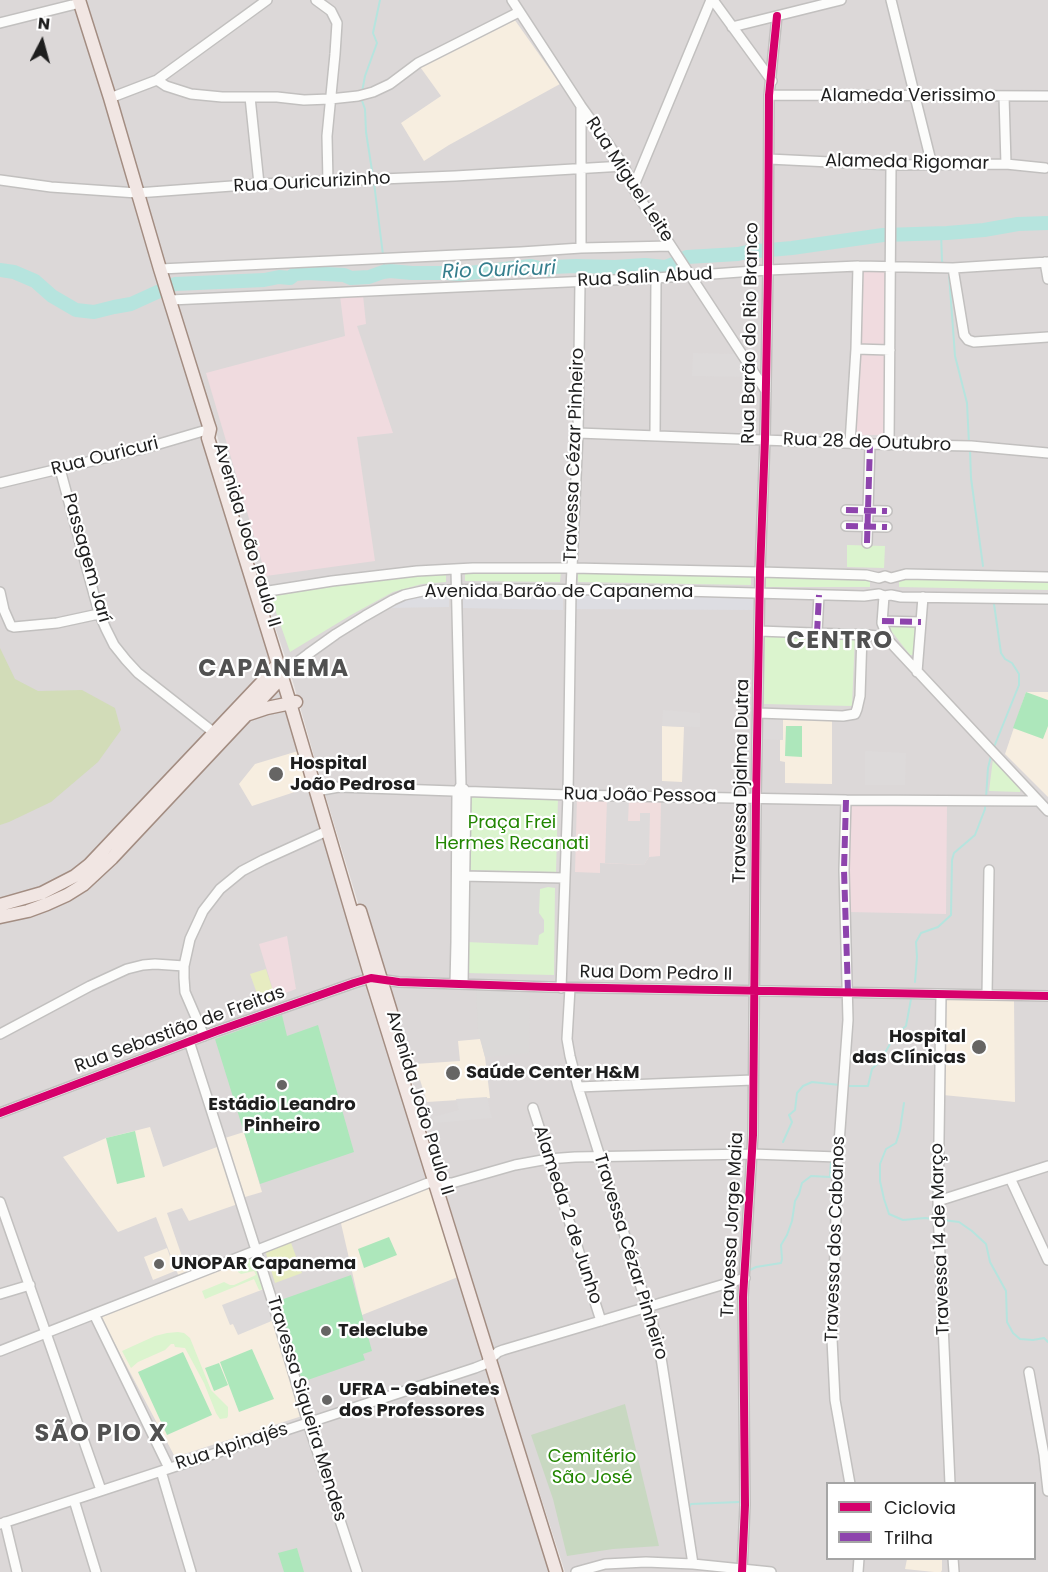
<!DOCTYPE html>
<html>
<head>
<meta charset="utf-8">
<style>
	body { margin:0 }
	#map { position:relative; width:1048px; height:1572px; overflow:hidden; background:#ede8e6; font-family:Poppins,sans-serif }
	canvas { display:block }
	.legend { position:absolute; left:826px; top:1482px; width:210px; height:78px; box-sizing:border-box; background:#fff; border:2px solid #a5a5a5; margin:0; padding:8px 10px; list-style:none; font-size:18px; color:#1e1e1e }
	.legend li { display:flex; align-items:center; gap:12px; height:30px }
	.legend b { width:30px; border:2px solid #a5a5a5 }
	.north { position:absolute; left:12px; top:12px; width:60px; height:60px; -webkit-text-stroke:4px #fff; paint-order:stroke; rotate:6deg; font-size:16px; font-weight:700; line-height:24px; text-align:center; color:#1e1e1e }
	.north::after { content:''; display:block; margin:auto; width:21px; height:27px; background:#1e1e1e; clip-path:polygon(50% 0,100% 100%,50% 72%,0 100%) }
</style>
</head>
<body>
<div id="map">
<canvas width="1048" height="1572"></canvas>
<ul class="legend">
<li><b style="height:8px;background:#d6006c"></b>Ciclovia</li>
<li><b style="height:8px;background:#8e44ad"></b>Trilha</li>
</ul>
<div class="north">N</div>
</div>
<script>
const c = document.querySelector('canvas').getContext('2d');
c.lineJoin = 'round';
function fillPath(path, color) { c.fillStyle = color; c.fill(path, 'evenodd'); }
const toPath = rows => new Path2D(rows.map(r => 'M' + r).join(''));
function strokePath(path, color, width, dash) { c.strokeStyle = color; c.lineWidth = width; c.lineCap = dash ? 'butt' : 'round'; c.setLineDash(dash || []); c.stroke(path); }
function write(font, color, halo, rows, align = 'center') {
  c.font = font + ' Poppins,sans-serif'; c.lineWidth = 4.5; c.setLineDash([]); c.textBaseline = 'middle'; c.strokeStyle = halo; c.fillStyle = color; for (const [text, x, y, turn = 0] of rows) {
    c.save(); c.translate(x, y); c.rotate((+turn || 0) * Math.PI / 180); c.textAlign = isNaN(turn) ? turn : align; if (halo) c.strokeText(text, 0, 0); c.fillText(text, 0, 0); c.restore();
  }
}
fillPath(toPath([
	[0,0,1048,0,1048,1572,565,1572,493,1349,322,784,289,668,258,577,215,428,203,404,555,1572,0,1572],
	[828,1484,1034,1484,1034,1558,828,1558]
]), '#dcd8d8');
fillPath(toPath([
	[863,267,885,268,884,435,853,435],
	[363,295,366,324,357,326,393,433,357,437,375,561,266,576,206,373,345,336,340,296],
	[848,803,947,805,946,914,848,912],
	[287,936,296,989,275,997,259,944]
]), '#f0dbdf');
fillPath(toPath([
	[512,16,560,84,449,145,424,161,401,123,441,96,418,64],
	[1026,692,1048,692,1048,797,1005,754],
	[783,719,832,719,832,784,785,783,785,762,780,761,780,740,783,739],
	[662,726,684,727,682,782,662,781],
	[298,751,310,787,252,806,239,784,255,764],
	[944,999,1014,1000,1015,1102,943,1095],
	[480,1039,485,1057,490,1098,427,1102,415,1064,460,1061,458,1041],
	[150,1127,163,1167,217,1147,232,1191,238,1204,189,1221,182,1208,167,1213,188,1274,179,1277,156,1217,118,1232,63,1157,106,1138],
	[244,1132,262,1192,245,1197,225,1138],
	[431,1182,458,1277,362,1315,340,1219],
	[167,1248,175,1271,153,1280,144,1257],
	[253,1253,302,1416,175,1457,99,1314],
	[907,1559,947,1558,947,1560,942,1560,942,1570,941,1572,934,1572,905,1569]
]), '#f7eee0');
fillPath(toPath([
	[468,878,555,880,554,946,466,942],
	[476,989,530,990,529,1053,485,1057,478,1029]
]), '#dbd9d8');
fillPath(toPath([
	[577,798,661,801,660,856,649,857,644,865,600,863,600,873,575,872]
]), '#f0dddd');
fillPath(toPath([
	[266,969,275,997,260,1002,250,974],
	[290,1240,302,1273,275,1283,265,1250]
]), '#e7ecc1');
fillPath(toPath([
	[0,648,15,679,38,691,82,690,115,708,121,730,98,762,51,802,9,822,0,825]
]), '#d2dcb8');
fillPath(toPath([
	[625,1404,659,1546,613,1549,567,1556,553,1499,531,1435]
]), '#c8d8c1');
fillPath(toPath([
	[847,545,885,546,884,568,847,567],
	[465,570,561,570,560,582,465,581],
	[446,572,446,582,422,584,393,592,351,615,290,652,268,589],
	[578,572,751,574,751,585,578,582],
	[766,575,870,576,870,587,765,587],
	[899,577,1048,578,1048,590,899,587],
	[889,617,918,618,915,655,910,655,889,628],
	[765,635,855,635,852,706,764,704],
	[993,759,1021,787,1020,792,989,791],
	[467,795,558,798,556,872,467,870],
	[548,887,555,888,554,975,465,973,466,942,538,945,539,935,544,932,544,920,539,913,540,889],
	[251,1256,253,1257,264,1289,259,1290,254,1279,205,1299,202,1291,224,1282,230,1285,234,1285,256,1275,254,1271,241,1274,238,1272,236,1262],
	[178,1332,184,1333,190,1338,211,1390,228,1407,228,1416,227,1418,220,1419,216,1413,204,1383,185,1348,175,1347,174,1344,171,1344,165,1350,138,1362,131,1368,122,1351,155,1336,167,1333]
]), '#dbf4ce');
fillPath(toPath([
	[1026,692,1048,700,1048,726,1043,739,1013,728],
	[786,726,802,726,802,757,785,756],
	[282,1015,287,1036,318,1025,354,1152,260,1184,215,1039],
	[135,1131,145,1177,117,1184,106,1138],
	[389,1237,397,1255,364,1268,358,1249],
	[351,1275,372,1351,363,1354,365,1360,302,1382,278,1301],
	[252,1349,274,1399,239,1412,220,1362],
	[183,1352,212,1415,167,1435,138,1372],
	[219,1363,228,1385,214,1391,205,1368],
	[297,1548,304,1572,284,1572,278,1553]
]), '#ade7bb');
fillPath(toPath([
	[693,353,735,354,750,377,692,376],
	[663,710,700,713,700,727,662,726],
	[782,716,783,740,761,739,762,717],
	[865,751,906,753,905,785,865,785],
	[607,799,629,800,628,821,640,821,640,813,650,813,649,857,644,865,605,863],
	[487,1097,492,1118,435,1123,433,1117,459,1110,456,1099],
	[264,1289,274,1320,238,1335,233,1324,230,1325,222,1305]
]), '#dddada');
fillPath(toPath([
	[463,590,563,592,563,610,463,608],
	[449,592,449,607,383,608,411,595],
	[572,592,754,594,754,610,572,609]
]), '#dddde2');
strokePath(toPath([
	[362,92,365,76,377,43,373,33,380,0],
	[361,98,365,109,366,132,373,177],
	[374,183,383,255],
	[941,233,942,261,943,264],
	[383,272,384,266,384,260],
	[948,272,949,274,955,356,967,403,969,444],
	[970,450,971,478,983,566],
	[994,604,1001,653,1005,659,1012,663,1019,674,1019,685,994,747],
	[986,798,988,768,991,756],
	[915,982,917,957,916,942,921,933,938,927,951,915,952,860,954,853,975,835,985,809,985,803],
	[846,1086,868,1086,872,1069,881,1060,895,1035,906,1026,911,999],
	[904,1103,900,1130,896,1143,886,1149,880,1164,880,1181,884,1199,889,1214,903,1220,925,1218,933,1219],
	[783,1142,792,1122,789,1115,795,1110,797,1093,803,1086,812,1082,840,1085],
	[943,1220,959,1222,972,1231,986,1244,990,1262,1006,1291,1007,1322,1013,1333,1020,1339,1033,1340,1044,1338,1048,1342],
	[750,1270,756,1267,781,1263,782,1259,781,1245,787,1235,792,1221,795,1201,799,1194,802,1183,811,1176,830,1177,831,1161],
	[688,1509,691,1504,739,1502]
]), '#b6e4de', 2);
strokePath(toPath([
	[0,270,14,272,35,281,52,296,76,310,94,312,114,307,131,304,175,284,264,280,279,277,290,278,295,274,308,273,344,275,351,278,369,277,383,272,390,271,412,273,447,273,460,274,531,266,547,270,552,267,576,266,615,267,645,265,665,267,676,263,687,257,738,254,747,252,792,248,883,235,947,233,984,230,1018,224,1048,223]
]), '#b6e4de', 14);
const minor = toPath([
	[316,0,331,11,337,23,335,54,327,136,328,182],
	[512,0,581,106,624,166,633,188,766,391],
	[713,0,772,81],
	[891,0,932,165],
	[0,23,80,3],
	[732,27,841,0],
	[157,80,166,86,191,94,222,97,277,97,304,100,330,99,358,96,373,92,390,84,418,63,519,12],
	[769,95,1048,96],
	[1004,96,1006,164],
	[250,97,259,184],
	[110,98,157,80,267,0],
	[769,159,891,165,1006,164,1045,168],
	[0,180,51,187,137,193,259,184,455,176,624,166],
	[633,188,711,0],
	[581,248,581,106],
	[1045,262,1048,279],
	[953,268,964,335,968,340,974,342,1048,337],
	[160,269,521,252,581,248,671,246],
	[170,300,656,278,768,270,858,266,953,268,1048,262],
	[856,349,890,350],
	[578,433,870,444,971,446,1048,453],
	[655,435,656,278],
	[850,443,856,349,858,266],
	[889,445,891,165],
	[60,469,99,613,106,629,114,645,126,660,138,673,217,735],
	[0,483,142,449,210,429],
	[846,510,887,511],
	[846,526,887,527],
	[867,543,870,444],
	[879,578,885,576,891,578,906,574,1048,577],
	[0,592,4,610,11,626,14,627,57,623,94,615,100,615],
	[256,593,332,581,417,571,473,568,572,568,760,572,866,575,879,578],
	[884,596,882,623,889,641,1048,811],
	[882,621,921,622],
	[759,631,868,635,877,636,889,641],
	[817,633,819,595],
	[917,672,923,597],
	[282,677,288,669,308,654,336,634,365,616,393,600,404,595,427,590,524,589,683,591,864,596,879,594,884,596,891,595,901,597,1048,599],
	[758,713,843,716,855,714,857,709,860,696,862,634],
	[316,791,339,787,568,795,846,800,1037,801],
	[846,800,844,870,848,1020,838,1157,832,1339,835,1400,850,1484],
	[460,876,564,878],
	[455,984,456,942,457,792,461,785,456,569],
	[463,984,466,792,464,789],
	[561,988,568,795,571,590,578,433,580,282],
	[570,988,567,1039,570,1056,578,1087,658,1341,662,1364,693,1564],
	[941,995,938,1210,950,1484],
	[987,995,989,870],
	[0,1034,90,986,127,969,143,965,155,964,184,966],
	[204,1036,185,992,184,978,184,966,190,939,203,911,220,889,242,871,263,860,327,831],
	[189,1041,272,1300,308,1423,357,1572],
	[578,1087,753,1080],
	[533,1108,601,1321],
	[0,1113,217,1031,354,983,371,978,399,982,549,987,1048,996],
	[1010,1178,1048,1260],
	[938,1201,1048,1166],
	[0,1202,101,1490],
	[0,1294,30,1285],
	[94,1314,169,1468],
	[0,1351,428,1183,452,1183,515,1165,548,1159,575,1157,752,1154,838,1157],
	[1029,1372,1044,1455,1048,1491],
	[161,1471,191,1572],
	[74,1500,96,1572],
	[5,1522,17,1572],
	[0,1524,475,1368,485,1364,498,1352,503,1350,745,1278],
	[953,1558,954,1572],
	[576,1572,605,1564,646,1562,693,1564,771,1572],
	[742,1572,745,1505,743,1297,753,1135,756,799,760,572,765,439,768,270,769,95,777,16],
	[858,1572,859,1558]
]);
const major = toPath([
	[79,0,110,98,160,269,208,423,210,429,208,438,290,703,371,978,556,1572],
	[249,714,267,708,296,702],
	[0,905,42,893,75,876,89,865,266,678,278,664],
	[360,911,391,1012],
	[0,917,28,911,47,904,67,895,83,885,112,858,282,677]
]);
strokePath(minor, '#c2c0bf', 12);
strokePath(major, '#a38d82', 15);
strokePath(minor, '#fcfcfb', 9);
strokePath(major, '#f1e6e3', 12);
strokePath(toPath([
	[846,510,887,511],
	[846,526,887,527],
	[867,543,870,444],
	[882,621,921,622],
	[817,633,819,595],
	[846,800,844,870,848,993]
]), '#8e44ad', 6, [12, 6]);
strokePath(toPath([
	[0,1113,217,1031,354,983,371,978,399,982,549,987,1048,996],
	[742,1572,745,1505,743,1297,753,1135,756,799,760,572,765,439,768,270,769,95,777,16]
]), '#d6006c', 8);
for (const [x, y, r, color] of [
	[276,774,8,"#666564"],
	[979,1047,8,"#666564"],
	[453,1073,8,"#666564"],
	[282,1085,6,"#666564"],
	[159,1264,6,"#666564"],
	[326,1331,6,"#666564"],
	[327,1400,6,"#666564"]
]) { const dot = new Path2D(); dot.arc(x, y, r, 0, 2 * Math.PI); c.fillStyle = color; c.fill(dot); strokePath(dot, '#fff', 2); }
write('18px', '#1e1e1e', '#fff', [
	["Alameda Verissimo",908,96],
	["Alameda Rigomar",907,163,1],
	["Rua Miguel Leite",629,180,57],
	["Rua Ouricurizinho",312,183,-3],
	["Rua Salin Abud",645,278,-3],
	["Rua Barão do Rio Branco",751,333,-89],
	["Rua 28 de Outubro",867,443,2],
	["Travessa Cézar Pinheiro",575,455,-88],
	["Rua Ouricuri",105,457,-14],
	["Avenida João Paulo II",246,535,73],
	["Passagem Jarí",86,558,74],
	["Avenida Barão de Capanema",559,592],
	["Travessa Djalma Dutra",742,781,-89],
	["Rua João Pessoa",640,796,1],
	["Rua Dom Pedro II",656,974,1],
	["Rua Sebastião de Freitas",180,1030,-20],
	["Avenida João Paulo II",419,1103,73],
	["Alameda 2 de Junho",567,1215,72],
	["Travessa Jorge Maia",733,1225,-87],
	["Travessa dos Cabanos",836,1239,-88],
	["Travessa 14 de Março",941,1239,-92],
	["Travessa Cézar Pinheiro",630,1257,73],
	["Travessa Siqueira Mendes",306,1409,73],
	["Rua Apinajés",232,1447,-18]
]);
write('bold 18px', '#1e1e1e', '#fff', [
	["Hospital",290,764],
	["João Pedrosa",290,785],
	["Hospital",966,1037,"right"],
	["das Clínicas",966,1058,"right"],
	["Saúde Center H&M",466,1073],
	["Estádio Leandro",282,1105,"center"],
	["Pinheiro",282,1126,"center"],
	["UNOPAR Capanema",171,1264],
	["Teleclube",338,1331],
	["UFRA - Gabinetes",339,1390],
	["dos Professores",339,1411]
], 'left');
write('18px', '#228601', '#fff', [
	["Praça Frei",512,823],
	["Hermes Recanati",512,844],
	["Cemitério",592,1457],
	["São José",592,1478]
]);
write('italic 20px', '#357e8d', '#fff', [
	["Rio Ouricuri",499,271,-2]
]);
c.letterSpacing = '1.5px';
write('bold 24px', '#515151', '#fff', [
	["CENTRO",840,642],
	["CAPANEMA",274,670],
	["SÃO PIO X",101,1435]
]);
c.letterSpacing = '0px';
</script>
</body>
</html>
